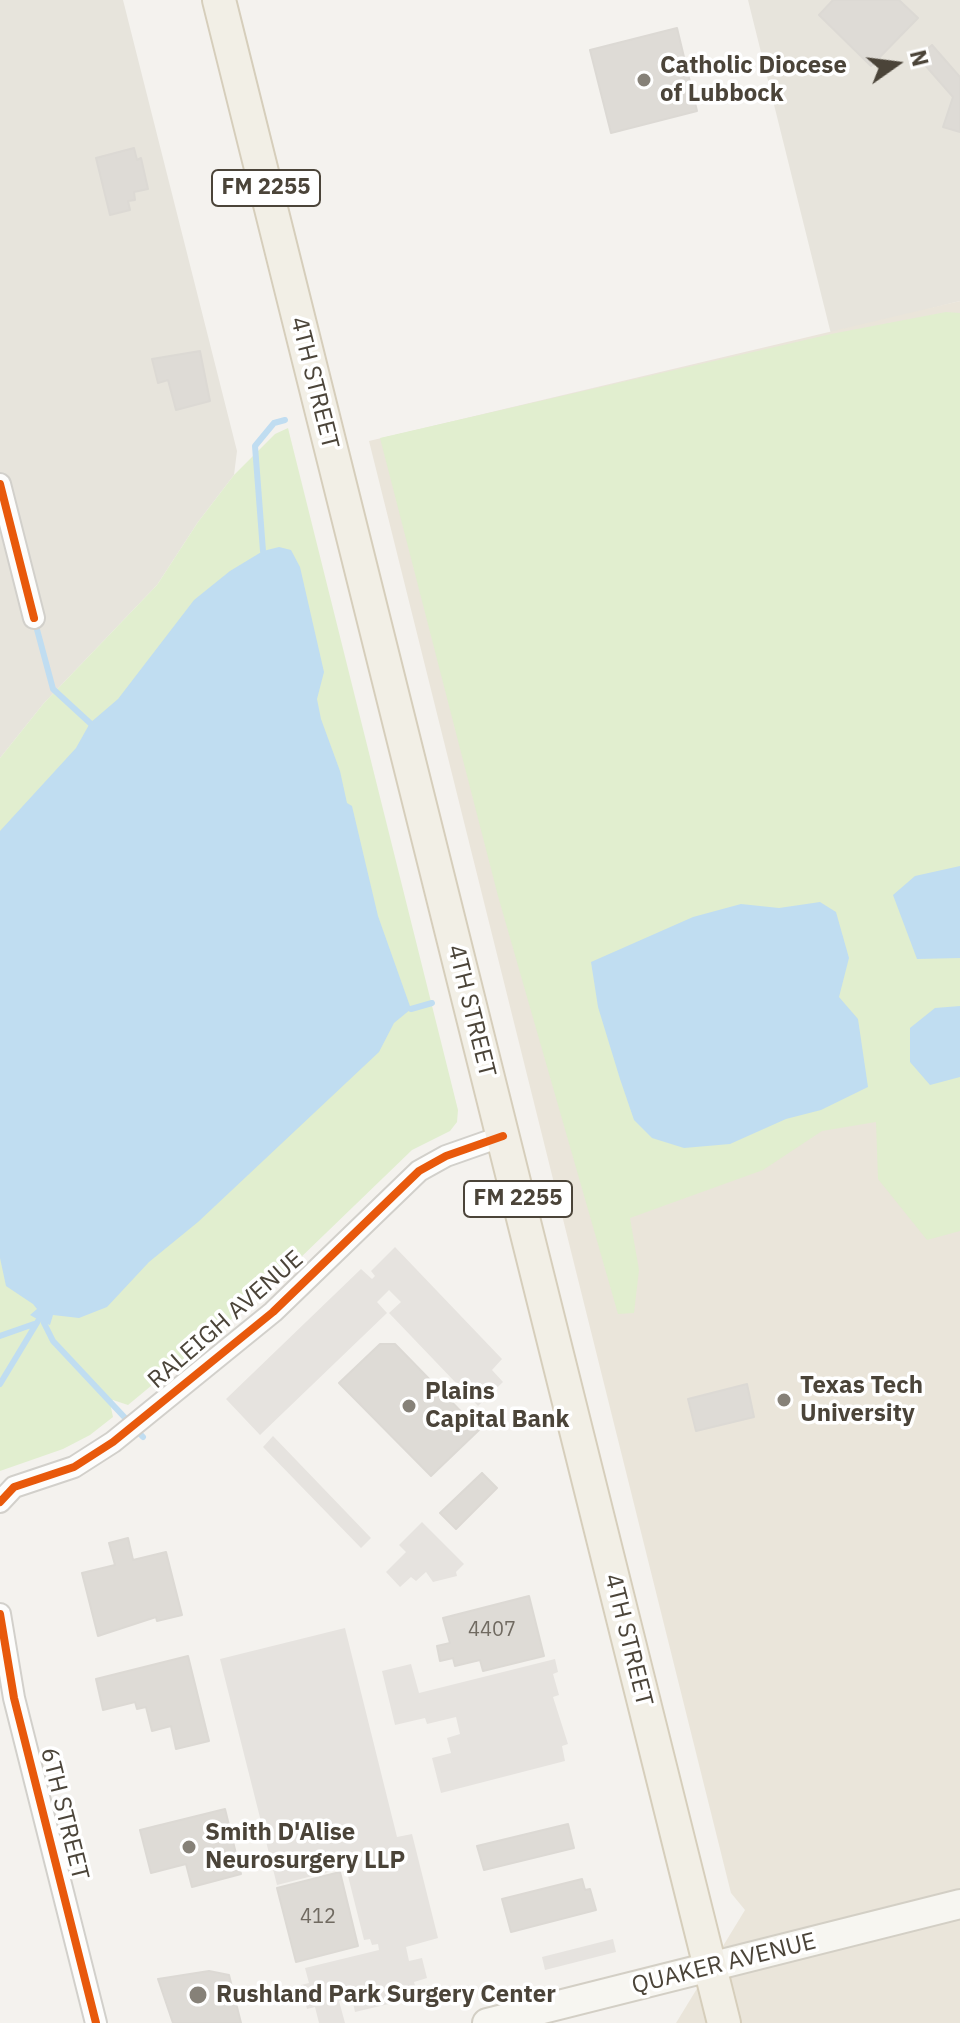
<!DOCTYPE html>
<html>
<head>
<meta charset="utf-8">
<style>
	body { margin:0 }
	#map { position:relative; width:960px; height:2023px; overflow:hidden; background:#f4f2ee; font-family:"IBM Plex Sans",sans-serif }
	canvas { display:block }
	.north { position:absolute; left:856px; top:24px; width:80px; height:80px; -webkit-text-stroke:6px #fff; paint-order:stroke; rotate:76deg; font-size:22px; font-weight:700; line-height:32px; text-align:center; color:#4b4439 }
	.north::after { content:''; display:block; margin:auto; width:28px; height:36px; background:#4b4439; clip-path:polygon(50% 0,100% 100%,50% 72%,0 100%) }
</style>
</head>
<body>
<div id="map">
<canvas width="960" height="2023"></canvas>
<div class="north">N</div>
</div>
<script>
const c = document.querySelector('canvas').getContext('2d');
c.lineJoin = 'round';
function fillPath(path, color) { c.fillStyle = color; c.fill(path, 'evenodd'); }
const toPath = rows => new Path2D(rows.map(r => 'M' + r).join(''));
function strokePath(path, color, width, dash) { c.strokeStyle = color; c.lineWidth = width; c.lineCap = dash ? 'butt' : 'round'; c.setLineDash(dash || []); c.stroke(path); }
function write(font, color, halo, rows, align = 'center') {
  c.font = font + ' "IBM Plex Sans",sans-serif'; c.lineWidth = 7; c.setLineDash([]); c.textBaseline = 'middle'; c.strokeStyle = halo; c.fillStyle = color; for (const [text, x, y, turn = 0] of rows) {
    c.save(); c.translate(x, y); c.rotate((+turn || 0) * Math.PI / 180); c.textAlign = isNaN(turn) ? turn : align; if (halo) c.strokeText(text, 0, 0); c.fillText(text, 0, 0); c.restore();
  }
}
fillPath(toPath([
	[0,0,123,0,237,451,234,475,198,522,157,585,44,703,0,758],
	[748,0,960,0,960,301,831,334]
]), '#e7e4dc');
fillPath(toPath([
	[960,301,960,2023,676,2023,745,1910,731,1893,369,441]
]), '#eae5da');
fillPath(toPath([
	[946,312,960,313,960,1231,927,1240,878,1179,876,1122,822,1131,763,1170,630,1218,639,1270,634,1313,618,1314,498,896,380,438,831,334],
	[288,428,458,1110,457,1122,450,1131,412,1150,268,1289,128,1405,113,1400,110,1403,113,1417,90,1435,63,1449,0,1471,0,758,44,703,157,585,198,522,234,475,275,434]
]), '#e1eecf');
fillPath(toPath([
	[395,1247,502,1359,492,1370,503,1382,478,1406,389,1313,401,1302,389,1290,377,1302,387,1313,260,1435,226,1399,361,1269,372,1279,375,1276,371,1271],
	[273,1436,371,1538,361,1548,263,1447],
	[422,1522,464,1564,456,1572,457,1576,433,1582,426,1572,416,1581,411,1577,400,1587,386,1572,406,1552,399,1545],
	[345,1628,397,1837,412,1834,438,1938,406,1947,409,1961,422,1958,427,1978,414,1982,418,1997,355,2012,352,1998,339,2001,345,2023,319,2023,315,2007,307,2009,301,1985,309,1983,305,1968,379,1950,378,1944,372,1945,370,1939,364,1940,343,1856,337,1857,340,1869,277,1885,220,1659],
	[555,1659,558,1672,553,1674,559,1695,553,1697,568,1744,562,1746,565,1761,441,1793,432,1758,451,1753,447,1738,460,1734,456,1717,427,1724,425,1718,395,1725,382,1671,411,1664,419,1693],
	[613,1939,616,1952,545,1970,542,1957]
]), '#e6e3df');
fillPath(toPath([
	[279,547,291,550,300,567,324,672,317,699,321,719,340,771,347,803,352,806,378,916,411,1009,394,1023,379,1052,198,1222,149,1262,107,1307,79,1318,53,1315,50,1325,44,1323,30,1315,37,1309,33,1304,6,1286,0,1258,0,831,76,748,90,723,118,699,194,600,230,571,263,551],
	[960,866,960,958,917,959,893,895,915,876],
	[820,902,836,912,849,958,839,997,858,1019,868,1087,821,1110,786,1119,730,1144,684,1148,652,1138,634,1120,620,1079,598,1007,591,962,693,917,741,904,779,908],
	[960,1006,960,1077,930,1085,910,1062,910,1028,935,1008]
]), '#c0ddf1');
strokePath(toPath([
	[263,551,255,446,274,423,285,420],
	[35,622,53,689,90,723],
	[411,1009,432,1003],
	[44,1323,53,1341,143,1437],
	[0,1336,34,1324],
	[0,1384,38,1321]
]), '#c0ddf1', 6);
const building = toPath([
	[833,0,899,0,918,18,871,66,819,15,833,0],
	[677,28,697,111,611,133,590,50,677,28],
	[932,45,960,77,960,132,943,127,953,97,918,57,932,45],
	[134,148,137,160,141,158,148,189,134,192,135,200,128,201,130,210,110,215,96,158,134,148],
	[200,351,210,401,176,410,168,380,158,383,152,359,200,351],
	[380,1344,395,1344,479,1430,431,1476,339,1383,380,1344],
	[747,1384,754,1417,696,1431,688,1399,747,1384],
	[482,1473,497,1488,456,1529,440,1513,482,1473],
	[128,1538,133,1560,166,1552,182,1615,157,1621,156,1617,98,1636,82,1573,115,1565,109,1543,128,1538],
	[529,1596,544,1656,483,1671,480,1660,455,1666,453,1658,440,1661,437,1646,450,1643,443,1618,529,1596],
	[188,1656,209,1741,176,1749,171,1726,152,1731,146,1707,137,1709,135,1702,103,1710,96,1679,188,1656],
	[225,1809,241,1874,192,1887,186,1864,151,1873,140,1830,225,1809],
	[568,1824,574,1848,484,1870,477,1846,568,1824],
	[340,1872,358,1946,296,1962,277,1888,340,1872],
	[582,1879,585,1890,590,1889,596,1910,511,1932,502,1899,582,1879],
	[209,1971,229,1975,241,2023,173,2023,158,1979,209,1971]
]);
fillPath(building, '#dedbd6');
strokePath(building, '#dcd9d4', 2);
const street = toPath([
	[0,484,34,618],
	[0,1502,14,1487,74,1467,113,1442,273,1312,419,1171,446,1156,503,1136],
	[0,1614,14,1698,96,2023]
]);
const secondary = toPath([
	[487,2023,960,1904]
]);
const primary = toPath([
	[219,0,724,2023]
]);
strokePath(street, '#d2d0cb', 24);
strokePath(secondary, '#d3cfc5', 32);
strokePath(primary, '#d6cebb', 36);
strokePath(street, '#fdfdfc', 20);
strokePath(secondary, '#f7f6f1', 28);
strokePath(primary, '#f2efe6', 32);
strokePath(toPath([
	[0,484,34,618],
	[0,1502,14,1487,74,1467,113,1442,273,1312,419,1171,446,1156,503,1136],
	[0,1614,14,1698,96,2023]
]), '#e8590c', 8);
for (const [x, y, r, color] of [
	[644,80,8,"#868178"],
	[784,1400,8,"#868178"],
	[409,1406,8,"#868178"],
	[189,1847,8,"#868178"],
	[198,1995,10,"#868178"]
]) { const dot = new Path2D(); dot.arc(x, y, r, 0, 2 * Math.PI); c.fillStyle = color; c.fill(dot); strokePath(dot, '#fff', 3); }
write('20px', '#706a61', null, [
	["4407",492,1630],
	["412",318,1917]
]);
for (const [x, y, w] of [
	[266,188,108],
	[518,1199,108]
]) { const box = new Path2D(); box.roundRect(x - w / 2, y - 18, w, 36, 6); c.fillStyle = '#fff'; c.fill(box); strokePath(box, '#4b4439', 2); }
write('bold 22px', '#4b4439', null, [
	["FM 2255",266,188],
	["FM 2255",518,1199]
]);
write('bold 24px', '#4b4439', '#fff', [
	["Catholic Diocese",660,66],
	["of Lubbock",660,94],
	["Texas Tech",800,1386],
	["University",800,1414],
	["Plains",425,1392],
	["Capital Bank",425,1420],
	["Smith D'Alise",205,1833],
	["Neurosurgery LLP",205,1861],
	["Rushland Park Surgery Center",216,1995]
], 'left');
write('24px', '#4b4439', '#fff', [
	["4TH STREET",314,383,76],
	["4TH STREET",471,1011,76],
	["RALEIGH AVENUE",226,1320,-41],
	["4TH STREET",628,1640,76],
	["6TH STREET",64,1814,76],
	["QUAKER AVENUE",724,1964,-14]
]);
</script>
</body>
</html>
